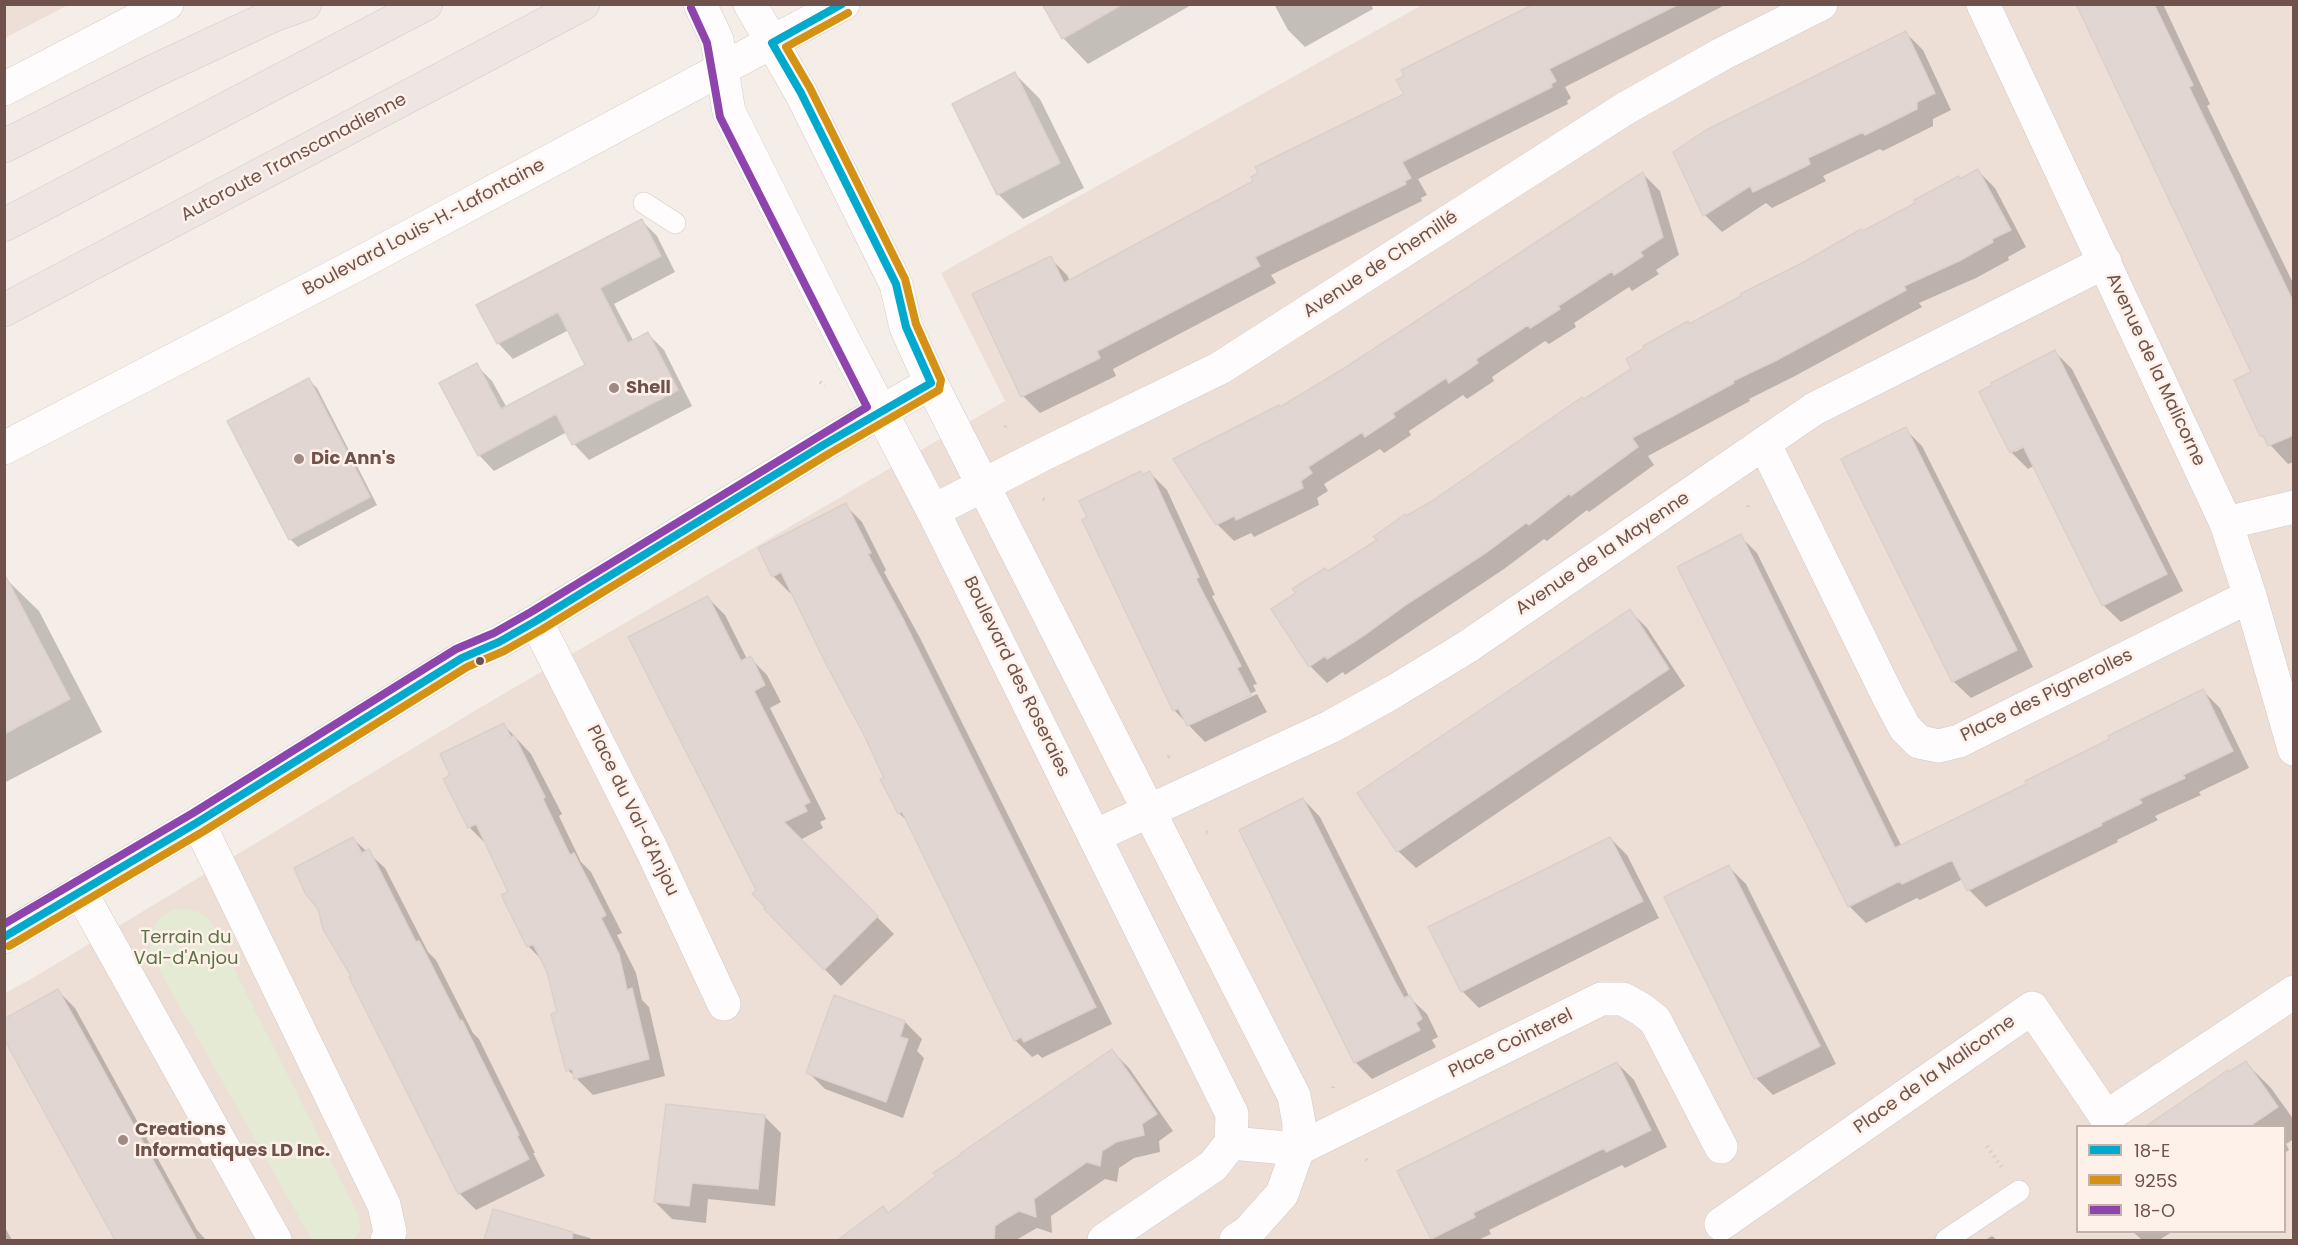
<!DOCTYPE html>
<html>
<head>
<meta charset="utf-8">
<style>
	body { margin:0 }
	#map { position:relative; width:2298px; height:1245px; overflow:hidden; background:#f5eee8; font-family:Poppins,sans-serif }
	canvas { display:block }
	.frame { position:absolute; inset:0; border:6px solid #6f524c; pointer-events:none }
	.legend { position:absolute; left:2076px; top:1125px; width:210px; height:108px; box-sizing:border-box; background:#fdf1e9; border:2px solid #c4b1aa; margin:0; padding:8px 10px; list-style:none; font-size:18px; color:#6f524c }
	.legend li { display:flex; align-items:center; gap:12px; height:30px }
	.legend b { width:30px; border:2px solid #c4b1aa }
</style>
</head>
<body>
<div id="map">
<canvas width="2298" height="1245"></canvas>
<div class="frame"></div>
<ul class="legend">
<li><b style="height:8px;background:#00a9ce"></b>18-E</li>
<li><b style="height:8px;background:#d59113"></b>925S</li>
<li><b style="height:8px;background:#8e44ad"></b>18-O</li>
</ul>
</div>
<script>
const c = document.querySelector('canvas').getContext('2d');
c.lineJoin = 'round';
function fillPath(path, color) { c.fillStyle = color; c.fill(path, 'evenodd'); }
const toPath = rows => new Path2D(rows.map(r => 'M' + r).join(''));
function strokePath(path, color, width, dash) { c.strokeStyle = color; c.lineWidth = width; c.lineCap = dash ? 'butt' : 'round'; c.setLineDash(dash || []); c.stroke(path); }
function write(font, color, halo, rows, align = 'center') {
  c.font = font + ' Poppins,sans-serif'; c.lineWidth = 5; c.setLineDash([]); c.textBaseline = 'middle'; c.strokeStyle = halo; c.fillStyle = color; for (const [text, x, y, turn = 0] of rows) {
    c.save(); c.translate(x, y); c.rotate((+turn || 0) * Math.PI / 180); c.textAlign = isNaN(turn) ? turn : align; if (halo) c.strokeText(text, 0, 0); c.fillText(text, 0, 0); c.restore();
  }
}
fillPath(toPath([
	[5,4,68,4,68,5,5,38],
	[1422,5,2293,5,2293,1240,5,1240,5,993,31,979,481,707,1005,401,941,273],
	[2078,1126,2284,1126,2284,1232,2078,1232]
]), '#eddfd6');
fillPath(toPath([
	[187,909,198,912,209,919,358,1215,361,1227,354,1240,312,1240,151,955,150,942,153,929,161,917,173,910]
]), '#e5ead4');
fillPath(toPath([
	[1044,4,1193,4,1088,64,1063,38],
	[1274,4,1371,4,1373,9,1305,47,1288,30],
	[1537,4,1727,4,1565,87,1571,98,1567,101,1568,104,1418,179,1427,195,1421,198,1422,201,1271,275,1276,283,1113,369,1116,376,1040,413,1023,396,974,295,1050,258,1067,275,1070,281,1255,181,1406,95],
	[2077,4,2163,4,2210,104,2207,106,2294,285,2294,462,2288,464,2261,435,2253,373],
	[1906,33,1923,50,1951,110,1933,119,1933,126,1883,151,1880,149,1823,176,1826,181,1772,208,1766,203,1722,232,1705,215],
	[1015,74,1040,99,1084,188,1023,219,998,194],
	[1978,171,1995,188,2026,247,2008,257,2009,260,1976,278,1919,303,1922,307,1795,376,1749,399,1750,401,1648,456,1654,465,1589,512,1587,510,1547,541,1544,539,1504,569,1345,675,1343,672,1327,683,1310,666,1328,573,1379,541,1406,518,1633,369,1690,325],
	[1643,174,1660,191,1679,255,1656,270,1659,274,1632,291,1629,287,1574,323,1576,327,1549,344,1545,341,1492,377,1494,381,1467,399,1463,395,1409,431,1411,435,1384,453,1380,449,1324,484,1328,491,1317,498,1319,505,1254,537,1251,533,1234,541,1217,524,1281,409,1344,370],
	[641,220,657,236,675,272,614,304,634,342,648,334,664,350,692,406,589,460,574,444,567,432,494,471,479,455,476,365,492,381,507,408,587,365,569,330,513,359,498,343],
	[2055,352,2072,369,2183,591,2121,622,2103,605,2034,466,2028,469,2011,452],
	[2028,442,2030,444,2015,452,2015,448],
	[309,380,317,388,377,505,298,547,290,539],
	[1905,429,1922,446,2033,667,1971,698,1953,681,1843,460],
	[1141,473,1144,476,1150,473,1167,490,1215,595,1212,596,1257,684,1253,685,1256,691,1190,722,1193,724,1257,694,1267,712,1205,742,1174,710],
	[845,505,862,522,886,570,884,572,920,638,1112,1024,1042,1058,1038,1054,1032,1057,1015,1040,909,823,899,813,864,733,793,592,790,593,773,576],
	[1740,536,1757,553,1902,847,2028,785,2203,691,2220,708,2249,768,2199,792,2201,795,2155,816,2158,820,2117,840,2118,842,1986,907,1969,890,1963,879,1920,900,1917,898,1866,923,1849,906],
	[6,579,39,611,102,732,4,783],
	[708,598,725,615,747,659,750,658,767,675,781,702,770,708,826,819,820,822,823,828,800,840,894,934,841,986,766,909,767,907,758,891],
	[1630,611,1647,628,1685,686,1416,868,1398,851,1360,793],
	[504,725,531,754,562,814,559,816,581,862,591,872,622,933,617,935,636,973,642,1000,649,1007,665,1076,593,1095,568,1070,559,1013,544,962,528,946,510,893,486,844,469,827],
	[1303,799,1320,817,1410,998,1427,1014,1438,1037,1432,1040,1436,1047,1372,1079,1355,1062],
	[1610,838,1627,855,1659,918,1479,1008,1462,991],
	[353,839,385,868,428,952,436,960,473,1033,479,1039,535,1153,533,1153,545,1176,476,1210,459,1193,353,976],
	[1729,867,1746,884,1836,1064,1773,1095,1756,1078],
	[58,991,75,1008,197,1230,206,1240,120,1240,117,1235],
	[905,1022,922,1039,917,1051,924,1058,903,1118,825,1089,808,1072],
	[1112,1051,1129,1068,1173,1131,1159,1141,1160,1152,1134,1158,1119,1168,1117,1182,1105,1179,1051,1216,1052,1233,1037,1228,1016,1240,841,1240,883,1208,889,1214],
	[1617,1063,1634,1080,1667,1147,1625,1168,1622,1165,1489,1230,1491,1234,1478,1240,1435,1240,1432,1238],
	[2246,1063,2271,1088,2294,1120,2294,1139,2286,1144,2289,1150,2284,1153,2284,1126,2149,1126,2228,1072,2230,1074],
	[764,1116,781,1133,775,1206,708,1199,706,1223,672,1219,655,1202],
	[494,1211,590,1238,592,1240,486,1240],
	[4,1226,12,1240,4,1240],
	[2133,1232,2172,1232,2159,1240,2142,1240],
	[1992,1236,1997,1240,1985,1240]
]), '#0003');
const building = toPath([
	[1042,4,1123,4,1062,39,1042,4],
	[1534,4,1679,4,1549,69,1556,81,1551,84,1552,87,1402,162,1411,178,1405,181,1406,184,1255,257,1260,266,1097,351,1100,358,1021,397,972,294,1051,256,1064,283,1253,181,1251,177,1258,173,1255,167,1404,94,1396,80,1404,76,1401,70,1534,4],
	[2076,4,2154,4,2193,85,2189,87,2294,303,2294,435,2268,446,2263,435,2260,436,2234,380,2251,372,2076,4],
	[1906,31,1935,93,1917,102,1917,109,1865,135,1863,132,1808,158,1810,164,1753,192,1750,186,1703,216,1673,152,1706,130,1906,31],
	[1015,72,1060,163,997,195,952,104,1015,72],
	[1978,169,2011,230,1992,239,1993,242,1959,261,1904,286,1906,290,1777,360,1733,381,1734,383,1632,438,1638,447,1571,496,1570,493,1529,525,1526,523,1487,552,1407,604,1366,634,1327,659,1325,656,1309,667,1271,609,1296,593,1292,589,1325,568,1328,571,1377,540,1373,537,1405,514,1406,516,1432,501,1582,397,1584,399,1631,369,1626,359,1644,348,1643,346,1688,321,1689,324,1741,296,1740,294,1802,263,1861,229,1863,231,1915,203,1914,200,1959,176,1960,179,1978,169],
	[1643,172,1663,237,1640,252,1643,256,1614,275,1612,271,1558,306,1560,309,1530,328,1528,325,1476,359,1478,363,1449,383,1446,378,1393,413,1395,417,1365,437,1362,432,1308,467,1312,473,1301,481,1303,488,1236,520,1234,516,1216,525,1173,459,1279,405,1280,407,1343,369,1643,172],
	[642,219,661,256,600,288,628,343,648,332,678,390,572,445,556,414,478,456,439,383,477,363,501,409,585,365,558,312,497,344,476,305,642,219],
	[2055,350,2167,574,2102,606,2023,446,2010,453,1979,392,1992,385,1991,383,2055,350],
	[309,378,370,497,289,540,227,421,309,378],
	[1906,427,2017,650,1952,682,1841,459,1906,427],
	[1141,471,1143,475,1150,471,1199,577,1196,579,1241,666,1237,668,1251,695,1187,726,1178,708,1173,711,1082,520,1087,517,1079,501,1141,471],
	[846,503,871,553,868,554,903,619,1096,1007,1024,1042,1021,1037,1014,1041,902,812,898,814,880,779,884,778,863,733,826,664,781,572,772,577,758,548,846,503],
	[1741,534,1895,848,2026,784,2025,781,2110,739,2108,736,2203,689,2233,751,2183,775,2185,778,2139,799,2142,803,2101,823,2102,825,1967,891,1952,860,1902,884,1900,881,1848,907,1677,567,1741,534],
	[4,573,70,699,4,734,4,573],
	[708,596,741,661,751,656,765,685,754,691,810,802,804,805,807,811,784,822,878,916,824,970,764,909,765,907,752,894,756,890,628,637,708,596],
	[1630,609,1669,669,1397,852,1357,793,1630,609],
	[504,723,511,737,514,735,545,797,543,799,570,855,574,853,606,915,601,918,619,954,627,990,632,988,649,1059,574,1079,572,1069,566,1071,551,1014,557,1012,547,972,533,944,527,947,501,895,508,892,476,824,468,828,443,779,450,775,440,754,504,723],
	[1303,798,1394,980,1404,998,1410,995,1422,1019,1416,1023,1420,1030,1354,1063,1239,830,1303,798],
	[353,837,362,853,369,849,416,942,419,941,424,950,460,1021,462,1020,519,1135,517,1136,529,1159,458,1194,349,977,351,976,323,929,318,909,305,893,294,868,353,837],
	[1610,837,1643,901,1461,992,1428,927,1610,837],
	[1729,865,1820,1046,1754,1079,1664,897,1729,865],
	[58,989,84,1035,197,1240,115,1240,4,1039,4,1019,58,989],
	[834,995,905,1021,900,1037,908,1039,886,1102,806,1073,834,995],
	[1112,1049,1157,1114,1142,1124,1144,1135,1116,1142,1102,1151,1100,1166,1087,1162,1034,1199,1036,1217,1019,1211,1007,1218,995,1226,994,1240,838,1240,883,1206,888,1213,936,1176,933,1173,962,1154,961,1153,1112,1049],
	[2246,1061,2278,1107,2250,1126,2146,1126,2228,1070,2229,1072,2246,1061],
	[1617,1062,1651,1130,1606,1152,1604,1148,1473,1213,1475,1217,1431,1239,1397,1171,1617,1062],
	[666,1104,765,1115,758,1189,692,1183,689,1206,654,1202,666,1104],
	[493,1209,573,1232,572,1240,484,1240,493,1209]
]);
fillPath(building, '#e1d6d1');
strokePath(building, '#ddd0cb', 1.5);
const service = toPath([
	[644,203,675,223],
	[1946,1240,2019,1191]
]);
const minor = toPath([
	[1983,4,2226,523,2250,596,2294,749],
	[1764,443,1889,698,1905,728,1919,742,1939,746,1959,741,2250,596],
	[933,511,1042,455,1220,368,1626,108,1722,54,1821,4],
	[2226,523,2294,507],
	[536,621,651,848,724,1004],
	[198,822,384,1205,390,1232,387,1240],
	[1095,836,1330,727,1393,692,1467,647,1814,409,2105,262],
	[80,891,275,1240],
	[4,937,198,822,462,658,499,642,536,621,825,444,931,383],
	[1231,1143,1298,1149,1601,999,1623,999,1641,1009,1655,1020,1721,1147],
	[1721,1224,2032,1008,2106,1117,2294,992]
]);
const tertiary = toPath([
	[700,4,717,40,729,112,834,322,933,511,1232,1114,1231,1143,1213,1166,1104,1240],
	[750,4,801,93,896,284,906,327,931,383,1294,1096,1299,1123,1298,1149,1282,1194,1248,1232,1236,1240]
]);
const secondary = toPath([
	[4,89,167,4],
	[4,448,356,265,843,4]
]);
const motorway = toPath([
	[4,146,152,72,274,15,305,4],
	[4,225,426,4],
	[4,310,583,4]
]);
strokePath(service, '#d3cbc7', 22);
strokePath(minor, '#d3cbc7', 34);
strokePath(tertiary, '#d3cbc7', 34);
strokePath(secondary, '#d4c9c4', 34);
strokePath(motorway, '#d3c9c6', 34);
strokePath(toPath([
	[820,382,825,386],
	[1005,427,1006,422],
	[1043,499,1046,500],
	[1748,507,1749,503],
	[1168,757,1171,754],
	[1206,832,1210,833],
	[1333,1088,1334,1083],
	[1987,1146,2003,1169],
	[1366,1159,1368,1162]
]), '#d6ccca', 4, [1.5, 4.5]);
strokePath(service, '#fefcfc', 21);
strokePath(minor, '#fefcfc', 33);
strokePath(tertiary, '#fefcfc', 33);
strokePath(secondary, '#fefcfc', 33);
strokePath(motorway, '#efe6e4', 33);
strokePath(toPath([
	[4,937,198,822,462,658,499,642,536,621,825,444,931,383,906,327,896,284,801,93,772,43,842,4]
]), '#00a9ce', 8);
strokePath(toPath([
	[9,946,204,831,467,667,504,651,541,630,830,453,939,390,941,380,916,324,905,279,810,88,786,47,848,13]
]), '#d59113', 8);
strokePath(toPath([
	[4,924,193,813,456,649,494,633,531,612,867,407,720,117,707,43,691,8]
]), '#8e44ad', 8);
for (const [x, y, r, color] of [
	[614,388,6,"#9e8983"],
	[299,459,6,"#9e8983"],
	[480,661,5,"#6f524c"],
	[123,1140,6,"#9e8983"]
]) { const dot = new Path2D(); dot.arc(x, y, r, 0, 2 * Math.PI); c.fillStyle = color; c.fill(dot); strokePath(dot, '#fdf1e9', 2); }
write('18px', '#6f524c', '#fdf1e9', [
	["Autoroute Transcanadienne",294,158,-28],
	["Boulevard Louis-H.-Lafontaine",424,228,-28],
	["Avenue de Chemillé",1381,265,-33],
	["Avenue de la Malicorne",2155,370,65],
	["Avenue de la Mayenne",1603,554,-34],
	["Boulevard des Roseraies",1016,677,64],
	["Place des Pignerolles",2047,696,-26],
	["Place du Val-d'Anjou",632,811,64],
	["Place Cointerel",1511,1044,-26],
	["Place de la Malicorne",1935,1075,-35]
]);
write('bold 18px', '#6f524c', '#fdf1e9', [
	["Shell",626,388],
	["Dic Ann's",311,459],
	["Creations",135,1130],
	["Informatiques LD Inc.",135,1151]
], 'left');
write('18px', '#5c7445', '#fdf1e9', [
	["Terrain du",186,938],
	["Val-d'Anjou",186,959]
]);
</script>
</body>
</html>
